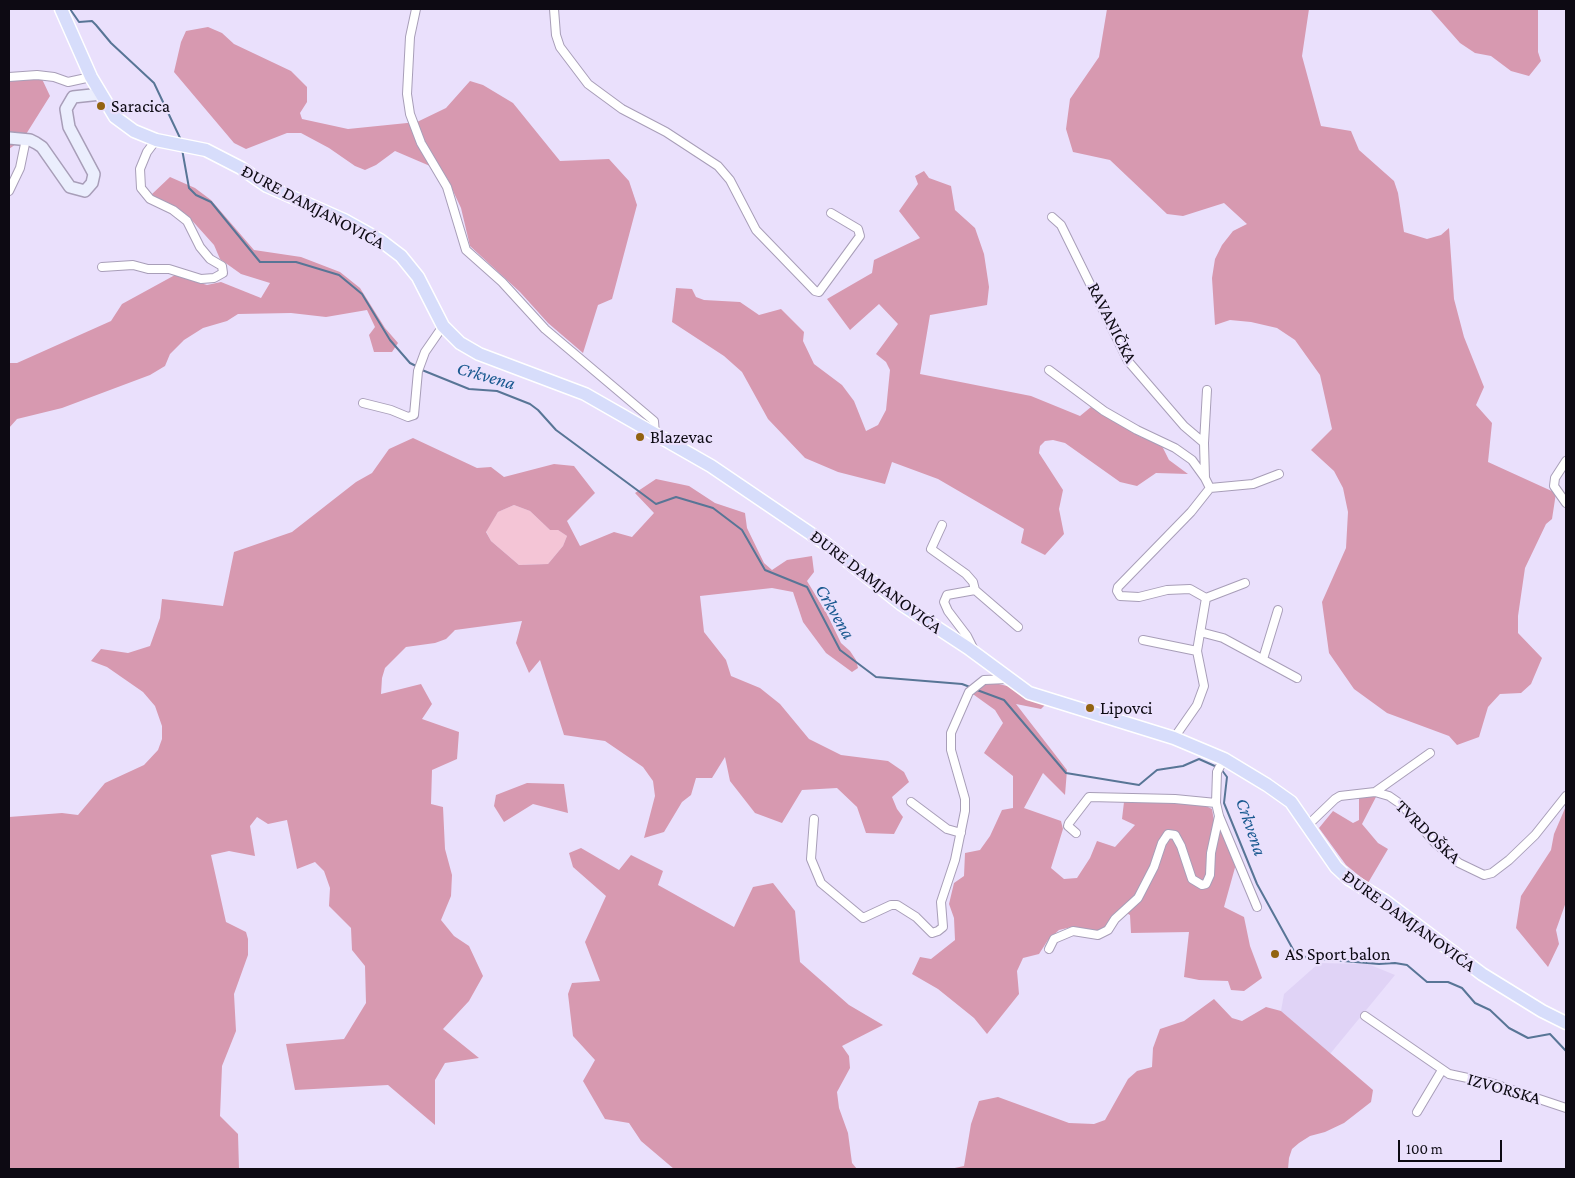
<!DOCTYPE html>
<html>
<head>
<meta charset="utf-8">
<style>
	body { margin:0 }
	#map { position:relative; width:1575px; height:1178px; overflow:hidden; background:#eae0fc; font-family:"Crimson Pro",serif }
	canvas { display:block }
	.frame { position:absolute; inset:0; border:10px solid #0d0a13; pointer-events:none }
	.scale { position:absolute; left:1398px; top:1140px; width:104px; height:22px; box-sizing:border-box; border:2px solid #0d0a13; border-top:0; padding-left:6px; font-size:15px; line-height:18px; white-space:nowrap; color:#0d0a13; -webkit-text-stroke:4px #eae0fc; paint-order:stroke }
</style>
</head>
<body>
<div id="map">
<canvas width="1575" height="1178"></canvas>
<div class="frame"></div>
<div class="scale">100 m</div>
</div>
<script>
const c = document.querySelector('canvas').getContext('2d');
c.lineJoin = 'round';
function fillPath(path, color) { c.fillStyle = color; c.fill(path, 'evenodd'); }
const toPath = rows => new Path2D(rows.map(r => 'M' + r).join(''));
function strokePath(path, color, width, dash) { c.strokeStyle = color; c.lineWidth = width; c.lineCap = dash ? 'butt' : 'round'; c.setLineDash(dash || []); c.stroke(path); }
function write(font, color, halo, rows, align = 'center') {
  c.font = font + ' "Crimson Pro",serif'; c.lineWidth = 4.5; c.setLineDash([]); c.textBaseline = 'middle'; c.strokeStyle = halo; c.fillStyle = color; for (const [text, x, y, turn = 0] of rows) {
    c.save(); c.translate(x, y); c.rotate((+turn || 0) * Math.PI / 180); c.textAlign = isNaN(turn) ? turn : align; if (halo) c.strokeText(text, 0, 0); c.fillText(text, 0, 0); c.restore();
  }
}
fillPath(toPath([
	[1319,963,1368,964,1395,975,1330,1054,1281,1011,1284,994]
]), '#e0d3f6');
fillPath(toPath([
	[514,505,530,511,550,530,558,530,567,536,563,546,548,564,519,565,491,541,486,531,498,512]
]), '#f4c5d6');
fillPath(toPath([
	[1107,9,1309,9,1302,56,1321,126,1351,131,1359,150,1394,181,1398,193,1404,232,1427,239,1441,235,1449,228,1454,299,1464,337,1484,387,1476,405,1492,423,1488,462,1556,493,1552,519,1546,524,1525,568,1518,616,1518,633,1542,658,1531,684,1521,693,1500,694,1488,707,1479,737,1457,745,1449,736,1387,713,1354,689,1329,653,1322,602,1346,548,1348,512,1343,488,1334,471,1311,450,1332,429,1320,375,1295,340,1277,328,1251,322,1230,320,1215,325,1212,278,1215,259,1222,245,1233,231,1247,224,1224,203,1183,216,1167,214,1110,160,1073,152,1066,129,1070,99,1099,57],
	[1430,9,1538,9,1538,52,1541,61,1529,76,1511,71,1491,56,1475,53,1460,43],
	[208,27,222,33,234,44,291,71,307,87,307,102,300,113,302,119,348,129,417,122,446,108,470,81,483,85,513,103,560,161,609,159,629,181,637,205,612,299,598,305,583,353,548,323,520,292,470,246,461,208,447,178,430,166,395,151,376,165,365,170,355,166,329,148,301,133,287,133,246,149,234,143,174,72,181,42,186,31],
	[42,79,50,96,23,139,9,149,9,80],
	[924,171,929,178,951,186,955,210,975,228,984,254,989,287,987,305,930,315,920,374,1031,396,1080,416,1091,407,1139,436,1162,446,1169,460,1188,474,1156,473,1137,486,1120,482,1065,443,1053,440,1045,441,1040,446,1039,453,1063,490,1059,509,1064,534,1045,555,1021,543,1024,529,938,479,892,462,885,484,838,472,805,458,768,419,742,372,724,356,672,322,676,288,692,289,696,297,704,300,740,302,759,315,781,309,804,332,803,341,814,364,842,385,854,401,866,431,878,425,886,410,890,370,886,362,876,354,898,324,879,304,850,330,827,299,872,273,874,260,920,238,899,211,918,184,915,176],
	[170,177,195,188,211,200,254,250,301,257,340,272,360,288,385,328,398,343,392,352,374,352,369,335,375,327,367,310,326,317,291,313,238,314,227,321,203,328,184,340,170,354,165,366,150,375,62,408,17,419,9,428,9,363,17,363,111,321,122,304,175,275,207,285,221,282,261,298,270,283,241,274,220,259,214,245,188,216,151,195],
	[413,438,477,468,491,467,504,477,554,464,574,466,595,493,567,521,580,546,614,532,632,537,654,513,635,493,656,479,689,486,715,503,745,513,747,528,764,563,772,570,787,560,812,556,814,572,807,581,827,614,841,643,850,651,856,660,858,668,852,672,826,653,803,622,793,592,772,588,700,596,704,632,726,660,731,676,760,688,780,704,809,739,841,755,888,761,904,772,909,782,892,797,897,809,903,817,894,834,866,833,857,807,837,788,802,790,782,823,755,813,730,781,725,757,712,778,696,778,691,795,682,802,664,832,644,838,655,796,653,781,643,767,605,741,564,735,540,660,529,673,516,643,522,621,455,630,446,639,435,643,406,647,385,668,382,678,381,694,421,684,432,704,422,719,459,732,457,759,432,770,431,804,443,807,445,849,452,875,451,896,441,920,454,936,469,946,483,976,469,1001,443,1029,479,1058,445,1063,435,1080,435,1125,388,1085,295,1090,286,1044,344,1039,366,1003,365,966,352,950,351,928,329,906,330,888,324,871,315,862,297,869,287,820,268,824,257,817,250,826,255,856,229,851,211,855,226,922,246,932,248,939,248,955,234,994,236,1031,222,1066,220,1116,238,1134,239,1169,9,1169,9,817,62,813,78,815,105,783,144,765,158,750,162,739,162,726,155,706,143,692,107,667,91,661,101,649,128,653,150,646,160,618,162,599,223,606,234,552,292,532,356,482,372,473,389,449],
	[514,505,530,511,550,530,558,530,567,536,563,546,548,564,519,565,491,541,486,532,498,512],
	[987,681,1011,687,1045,705,1041,709,1016,704,1067,770,1065,795,1043,773,1024,808,1061,821,1063,829,1051,868,1064,879,1077,878,1090,858,1097,841,1115,847,1135,825,1122,819,1124,802,1183,802,1204,805,1212,809,1214,821,1221,824,1236,864,1224,907,1244,917,1250,946,1262,978,1244,991,1231,990,1228,981,1199,980,1184,977,1189,932,1131,933,1130,915,1119,909,1105,927,1096,932,1072,927,1059,930,1048,940,1039,954,1023,958,1017,971,1019,994,987,1034,974,1018,938,989,912,974,920,957,931,959,955,940,954,918,949,904,954,883,964,876,965,853,980,850,990,836,1002,810,1013,808,1013,776,984,753,1003,723,995,710,970,692],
	[527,783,564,784,568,813,533,804,504,822,494,806,496,795],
	[1377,795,1362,824,1378,843,1388,849,1368,883,1346,865,1319,828,1333,811,1353,823,1359,820,1359,798],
	[1566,806,1566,902,1556,930,1559,944,1548,967,1516,928,1521,896,1551,850,1554,834],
	[581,848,619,870,631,855,663,871,658,885,734,927,753,887,773,883,795,911,800,962,849,1005,883,1025,842,1046,849,1056,850,1068,837,1092,839,1108,848,1133,852,1163,857,1169,674,1169,641,1141,629,1123,605,1119,583,1081,595,1060,573,1036,568,994,572,983,600,981,585,942,606,896,573,867,569,853],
	[1214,999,1232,1018,1242,1021,1266,1007,1281,1011,1373,1090,1371,1102,1344,1123,1325,1132,1310,1136,1299,1143,1292,1149,1289,1158,1288,1169,950,1169,964,1166,971,1124,979,1101,998,1097,1069,1123,1094,1124,1105,1120,1128,1079,1137,1071,1152,1067,1153,1048,1160,1029,1184,1021]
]), '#d799b0');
strokePath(toPath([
	[70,9,79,22,92,21,96,25,111,43,154,83,181,140],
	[182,149,189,188,196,195,211,202,260,262,296,262,339,275,362,294,390,340,410,363,418,367],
	[422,370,469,389,497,391,530,404,538,410,556,430,656,504,676,497,713,508,742,530,765,570,807,587,840,650,876,677,962,684,970,687],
	[977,690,1004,700,1066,773,1139,785,1157,770,1183,766,1199,759,1217,767],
	[1221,769,1227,777,1224,803,1257,884,1295,953,1308,958,1379,964,1395,963,1407,965,1427,982,1448,982,1462,988,1475,1003,1490,1010,1509,1028,1528,1038,1550,1034,1566,1051]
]), '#587596', 2);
const street = toPath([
	[416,9,410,37,407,94,410,114,421,143,447,187,466,250,502,282,545,329,654,421,655,435],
	[554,9,556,35,560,47,588,84,622,109,666,132,718,166,730,180,756,230,815,291,819,292,860,236,858,229,831,213],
	[9,77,37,75,54,77,68,82,91,77],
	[9,191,20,168,26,139],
	[1052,217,1061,225,1128,361,1184,426,1204,443,1205,478,1210,488,1191,512,1118,587,1117,591,1120,596,1139,597,1167,590,1190,589,1206,598,1197,651,1204,686,1197,705,1174,738],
	[102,267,133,265,148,269,169,269,201,279,214,278,223,273,222,266,210,259,200,247,187,221,173,210,150,199,141,188,140,169,147,152,156,140],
	[1049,370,1104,411,1137,430,1175,448,1192,460,1205,478],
	[363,403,391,410,408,417,414,415,418,371,425,352,443,326],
	[1204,443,1207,390],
	[1566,461,1555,478,1554,486,1566,503],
	[1210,488,1253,484,1279,474],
	[942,525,931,549,966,574,973,582,975,590],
	[1206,598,1245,583],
	[1200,632,1223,638,1297,678],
	[1143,640,1197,651],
	[974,650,967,636,948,611,944,602,947,595,975,590,1018,627],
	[1263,659,1278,610],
	[1224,759,1217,772,1216,803,1219,816,1257,907],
	[1375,792,1430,753],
	[911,802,947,829,961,833],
	[814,819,811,859,821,883,863,918,891,905,897,905,916,917,932,933,938,931,943,927,941,902,955,860,965,811,965,799,951,750,951,733,969,692,984,680,1007,679],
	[1308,825,1335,799,1340,796,1375,792,1389,796,1402,805,1435,843,1459,863,1484,875,1492,873,1509,860,1535,835,1566,796],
	[1076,833,1068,826,1069,823,1089,797,1175,799,1216,803],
	[1049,949,1054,939,1073,931,1098,935,1108,930,1115,919,1138,898,1154,867,1162,843,1168,834,1175,835,1181,846,1192,879,1202,885,1206,884,1210,875,1211,853,1219,816],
	[1365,1016,1449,1074,1491,1083,1566,1108],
	[1417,1112,1442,1070]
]);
const secondary = toPath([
	[9,138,30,140,36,143,42,147,70,187,85,191,92,183,94,174,69,127,66,109,73,97,101,94]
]);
const primary = toPath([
	[61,9,91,77,115,117,134,131,156,140,206,150,241,168,267,186,344,220,380,240,401,256,418,277,443,326,460,343,479,354,585,394,711,466,826,544,901,604,968,648,1029,693,1174,738,1224,759,1267,785,1291,802,1336,867,1349,879,1385,901,1482,974,1542,1011,1566,1023]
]);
strokePath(street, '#a89eb8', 10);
strokePath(secondary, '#a89eb8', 14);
strokePath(primary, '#fff', 15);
strokePath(street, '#fff', 8);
strokePath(secondary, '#ebeefd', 11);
strokePath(primary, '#d7ddfb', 12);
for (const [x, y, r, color] of [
	[101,106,5,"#926310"],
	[640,437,5,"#926310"],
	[1090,708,5,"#926310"],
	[1275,954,5,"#926310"]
]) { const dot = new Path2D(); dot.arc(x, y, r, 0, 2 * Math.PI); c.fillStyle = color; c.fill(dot); strokePath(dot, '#eae0fc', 2); }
write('18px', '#0d0a13', '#eae0fc', [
	["Saracica",111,106],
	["Blazevac",650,437],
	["Lipovci",1100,708],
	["AS Sport balon",1285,954]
], 'left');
write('18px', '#0d0a13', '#eae0fc', [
	["ĐURE DAMJANOVIĆA",313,207,28],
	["RAVANIČKA",1112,323,63],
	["ĐURE DAMJANOVIĆA",876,582,37],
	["TVRDOŠKA",1428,832,44],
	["ĐURE DAMJANOVIĆA",1409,921,36],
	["IZVORSKA",1504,1089,16]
]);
write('italic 19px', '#1a5990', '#eae0fc', [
	["Crkvena",486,376,16],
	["Crkvena",835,612,60],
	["Crkvena",1251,827,71]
]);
</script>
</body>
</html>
